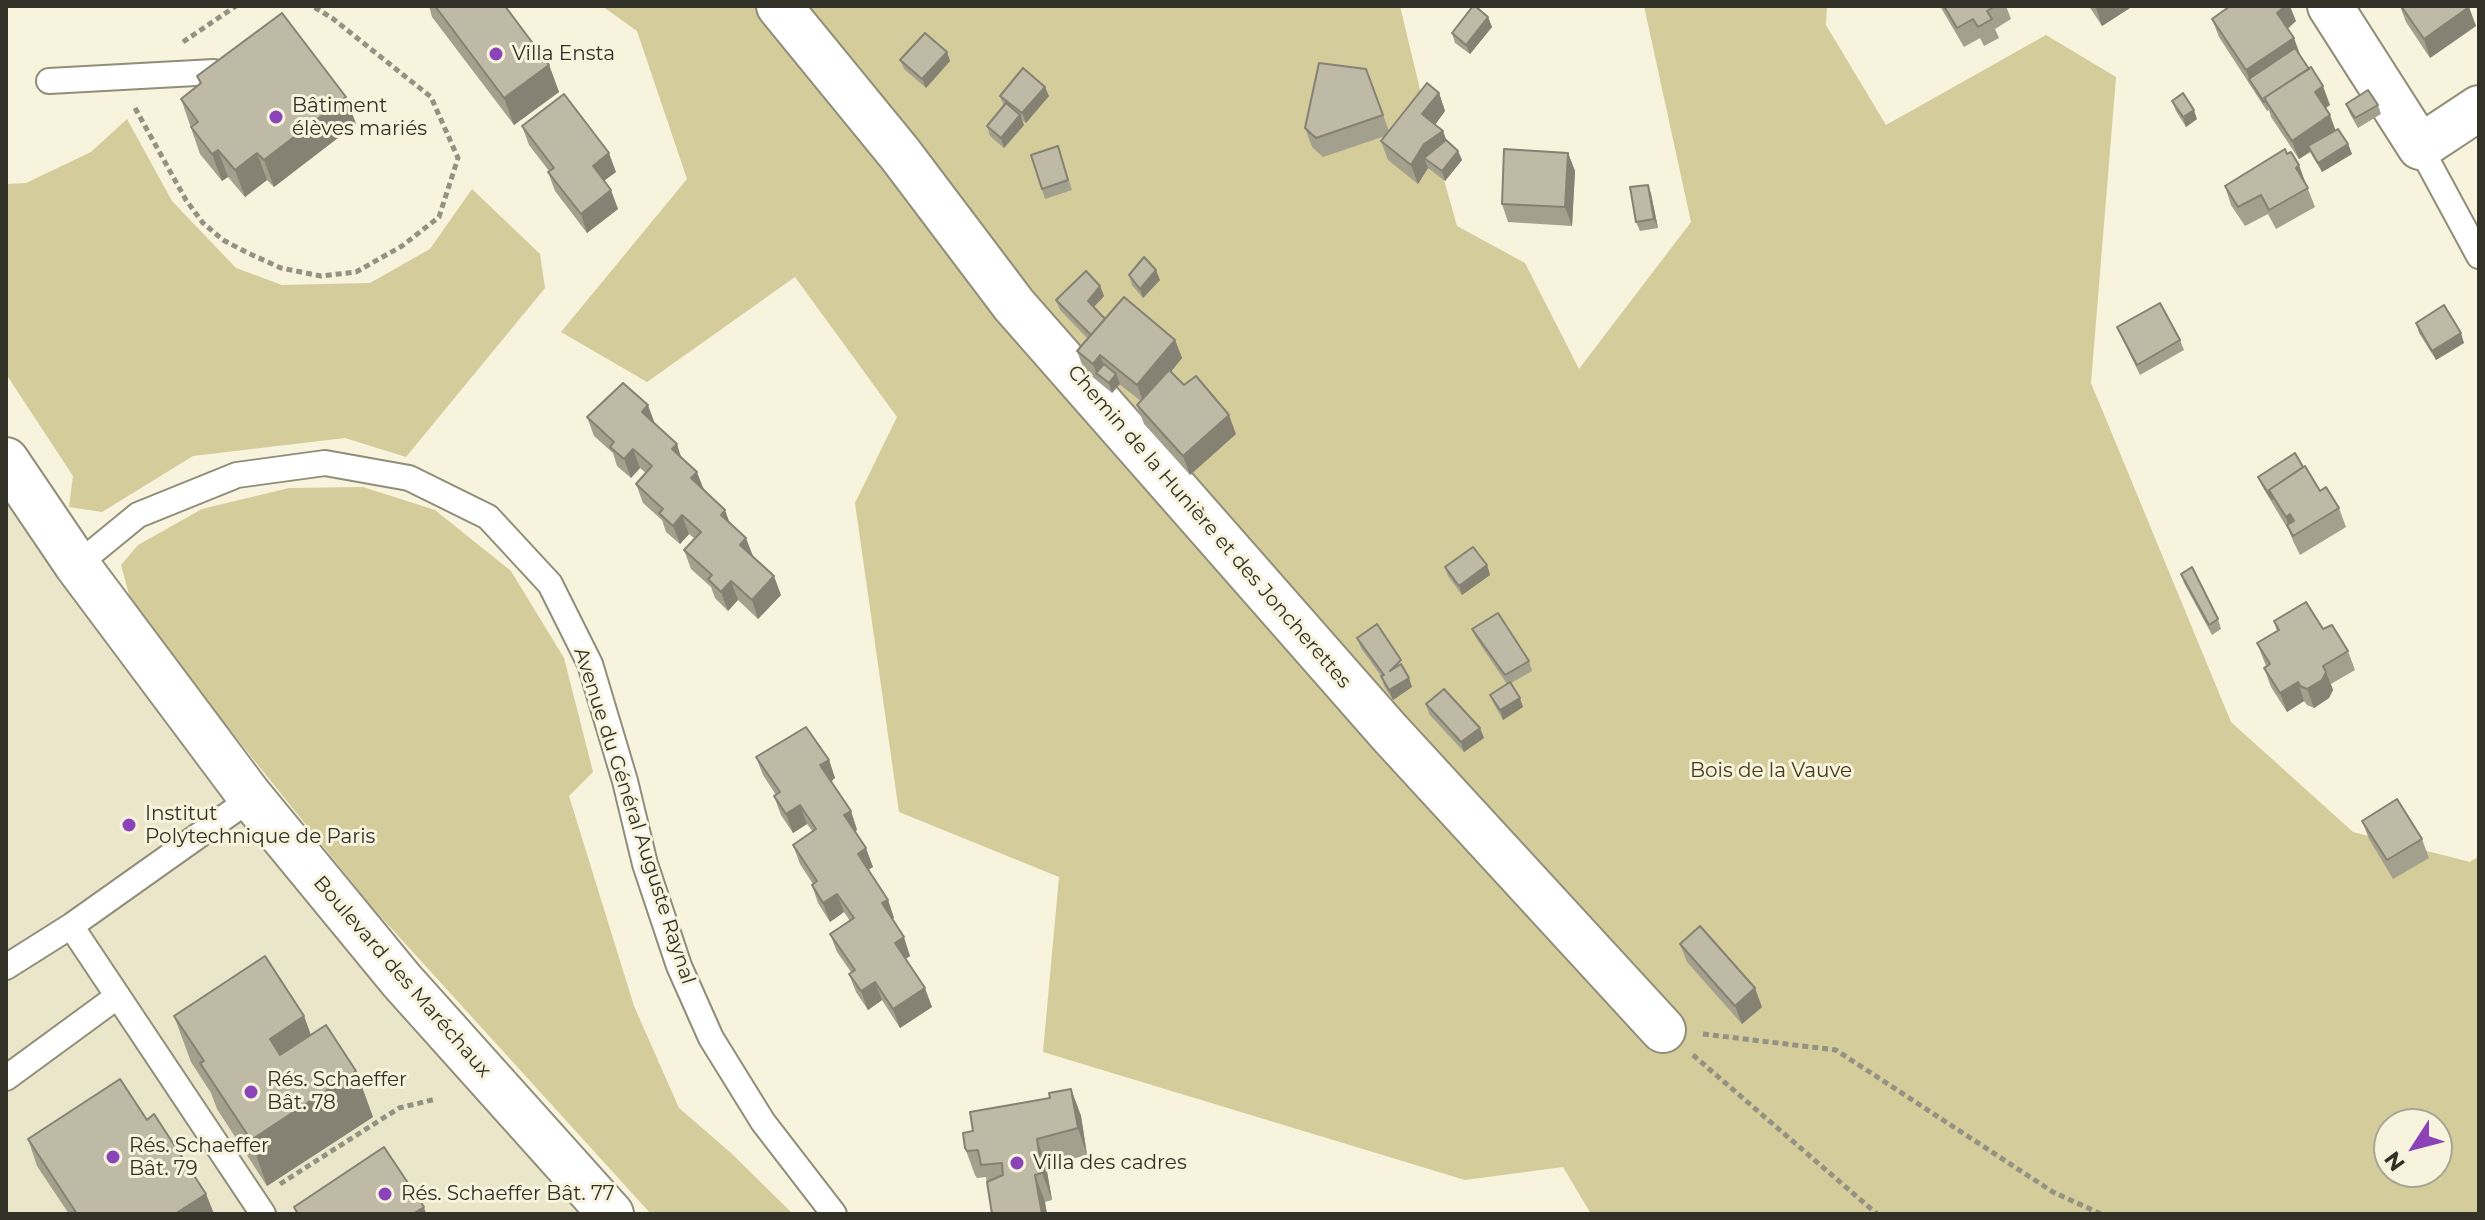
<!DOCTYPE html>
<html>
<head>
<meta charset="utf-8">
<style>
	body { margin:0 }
	#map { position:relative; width:2485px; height:1220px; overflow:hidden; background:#f7f3dd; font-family:Montserrat,sans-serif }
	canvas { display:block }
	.frame { position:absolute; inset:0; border:8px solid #323128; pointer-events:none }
	.north { position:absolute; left:2373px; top:1108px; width:80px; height:80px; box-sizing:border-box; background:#f7f3dd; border:2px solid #a8a595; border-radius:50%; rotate:234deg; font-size:22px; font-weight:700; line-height:32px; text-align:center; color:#323128 }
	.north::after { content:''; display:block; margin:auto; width:28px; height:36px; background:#8a44b8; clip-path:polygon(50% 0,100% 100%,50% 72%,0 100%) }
</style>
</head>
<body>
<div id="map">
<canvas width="2485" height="1220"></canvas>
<div class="frame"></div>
<div class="north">N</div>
</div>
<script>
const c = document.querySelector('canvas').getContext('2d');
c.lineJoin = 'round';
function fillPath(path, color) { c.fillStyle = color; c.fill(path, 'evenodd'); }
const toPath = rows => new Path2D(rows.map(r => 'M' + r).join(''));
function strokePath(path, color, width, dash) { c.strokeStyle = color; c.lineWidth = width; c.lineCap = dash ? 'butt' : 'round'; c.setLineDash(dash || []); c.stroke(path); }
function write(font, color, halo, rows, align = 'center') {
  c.font = font + ' Montserrat,sans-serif'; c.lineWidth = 6; c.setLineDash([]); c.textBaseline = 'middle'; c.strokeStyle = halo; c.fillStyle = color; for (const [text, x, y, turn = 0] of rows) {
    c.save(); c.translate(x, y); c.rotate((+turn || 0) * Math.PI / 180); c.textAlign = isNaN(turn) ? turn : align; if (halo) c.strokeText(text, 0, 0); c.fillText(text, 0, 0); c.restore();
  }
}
fillPath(toPath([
	[6,501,184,738,588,1214,6,1214]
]), '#ebe6ca');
fillPath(toPath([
	[602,6,1400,6,1428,123,1457,226,1525,263,1579,369,1691,222,1644,6,1827,6,1826,25,1886,125,2046,35,2116,77,2091,383,2231,722,2353,832,2470,862,2479,856,2479,1214,1591,1214,1563,1167,1465,1180,1043,1052,1059,877,899,812,855,503,897,417,795,277,647,382,561,332,687,179,637,31],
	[2389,1124,2437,1124,2437,1172,2389,1172],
	[127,119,172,201,236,268,282,285,370,283,430,249,472,189,540,254,545,288,406,457,345,438,193,456,102,512,69,507,73,476,6,374,6,184,26,183,91,152],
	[363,487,435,510,511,571,564,658,593,772,569,796,634,1006,679,1108,731,1153,793,1214,651,1214,371,906,133,609,121,565,138,545,202,509,289,488]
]), '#d4cc9b');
const lane = toPath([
	[49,81,214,72],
	[2420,147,2479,256],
	[77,565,138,515,237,475,325,463,409,478,488,517,550,584,590,664,625,781,645,864,679,966,711,1038,763,1122,834,1214],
	[71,926,263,1214],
	[6,967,71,926,236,809,249,795],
	[6,1078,118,996]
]);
const street = toPath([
	[779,6,900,154,1014,305,1389,732,1663,1030],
	[2330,6,2420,147,2479,108],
	[6,460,77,565,249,795,402,981,611,1214]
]);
strokePath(lane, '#908d79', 28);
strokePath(street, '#908d79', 48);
strokePath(toPath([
	[183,42,236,6],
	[135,108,186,200,203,223,223,240,248,253,281,268,321,276,356,272,402,246,439,217,458,158,431,97,332,18,312,6],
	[1703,1034,1836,1050,2053,1192,2101,1214],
	[1693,1055,1877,1214],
	[280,1184,399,1108,436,1099]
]), '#949282', 5, [6, 4]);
strokePath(lane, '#fff', 24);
strokePath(street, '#fff', 44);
fillPath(toPath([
	[429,6,505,6,549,65,559,92,514,125,432,17],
	[1940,6,2006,6,2011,19,1995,29,1999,38,1984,46,1980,38,1964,47],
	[2089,6,2133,6,2102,26],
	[2400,6,2468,6,2476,26,2430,58,2406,22],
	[1488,17,1492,27,1470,54,1455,43,1452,33],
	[2212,19,2296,21,2287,29,2300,55,2330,105,2325,108,2335,130,2348,144,2352,154,2322,172,2310,152,2299,159,2271,117,2269,110,2267,111,2219,37],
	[947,52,950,61,926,88,904,69,900,60],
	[1366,69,1389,131,1439,93,1445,111,1435,125,1443,131,1446,140,1458,151,1462,160,1445,181,1428,168,1418,184,1388,160,1381,141,1385,136,1323,157,1312,147,1305,128],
	[197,76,346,97,356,124,274,187,267,180,245,197,228,177,222,181,200,154,181,99,200,84],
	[1000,96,1049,96,1026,123,1022,120,1024,125,1004,148,990,136,987,126,1004,106],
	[2172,101,2197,119,2186,127,2176,111],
	[2346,104,2378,105,2381,114,2358,128,2350,114],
	[522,126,616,172,604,181,618,209,587,233,555,191,548,172,549,171,529,145],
	[1058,146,1072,190,1045,199,1031,155],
	[1568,153,1575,171,1572,226,1508,222,1502,204],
	[2287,154,2306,184,2315,207,2276,229,2268,214,2245,226,2231,205,2225,186],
	[1648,185,1651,194,1658,228,1640,231,1636,222],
	[1129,275,1160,280,1143,298,1132,285],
	[1100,286,1104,296,1094,307,1105,319,1175,340,1182,358,1171,372,1236,434,1190,475,1144,424,1137,405,1141,401,1119,384,1112,393,1084,370,1077,351,1088,339,1060,310,1056,300],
	[2416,323,2464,343,2436,360,2419,333],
	[2117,327,2180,340,2184,350,2140,375,2121,336],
	[587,417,655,424,730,523,781,595,758,619,738,600,728,611,715,598,711,587,691,569,684,550,695,539,689,534,680,544,666,532,662,520,643,503,636,484,646,473,640,468,631,478,617,466,613,453,594,436],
	[2303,467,2320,491,2339,508,2346,527,2300,555,2294,543,2289,531,2262,486,2258,477],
	[1487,565,1490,575,1462,595,1448,576,1445,567],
	[2181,574,2218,619,2221,629,2212,635,2184,583],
	[2274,621,2323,629,2348,651,2355,670,2331,684,2333,690,2329,698,2314,708,2307,705,2304,701,2287,712,2271,687,2264,668,2266,666,2257,643,2277,631],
	[1472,629,1529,661,1532,671,1511,683,1523,707,1503,720,1494,704,1490,695,1507,684,1476,638],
	[1357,638,1405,669,1412,687,1393,700,1384,686,1381,676,1361,648],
	[1426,704,1480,728,1484,738,1464,752,1429,714],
	[756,757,829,760,835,778,831,782,851,811,857,830,855,831,873,867,868,870,888,900,894,918,892,920,910,956,906,959,932,1007,900,1028,882,1000,868,1010,856,992,849,974,851,972,837,952,830,934,850,921,844,912,830,922,818,903,812,885,813,884,800,864,793,845,813,832,807,824,793,833,781,815,774,796,776,795,763,775],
	[2362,821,2422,839,2429,858,2393,879,2369,839],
	[1680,944,1762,1007,1742,1024,1687,962],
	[174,1016,304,1016,311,1035,356,1071,373,1117,267,1186,217,1109,211,1093,191,1062],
	[1071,1089,1081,1116,1087,1155,1046,1166,1052,1200,1045,1202,1047,1214,992,1214,986,1177,977,1178,975,1175,965,1148,973,1131],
	[147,1120,206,1194,214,1214,69,1214,37,1166,28,1139]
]), '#a3a08e');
fillPath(toPath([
	[2098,6,2133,6,2102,26,2096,8],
	[2285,6,2290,6,2296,21,2284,32,2277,13],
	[2469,7,2476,26,2430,58,2424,39],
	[1488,17,1492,27,1470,54,1466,45],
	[2294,38,2301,57,2249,79,2246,70],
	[947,52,950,61,926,88,922,79],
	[549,65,559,92,514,125,504,98],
	[2323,86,2330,105,2322,111,2315,92],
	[1045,87,1049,96,1026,123,1022,113],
	[1439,93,1445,111,1429,133,1422,114],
	[346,97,356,124,274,187,264,160],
	[2194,110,2197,119,2186,127,2183,117],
	[1020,115,1024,125,1004,148,1001,138],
	[2330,115,2337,134,2308,146,2310,152,2299,159,2292,141],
	[1443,131,1450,150,1424,158,1428,168,1418,184,1411,165,1424,144],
	[2348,144,2352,154,2322,172,2318,163],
	[218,150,228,177,222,181,212,154],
	[1458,151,1462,160,1445,181,1442,171],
	[257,153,267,180,245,197,235,170],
	[609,153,616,172,599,184,593,166],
	[1568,153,1575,171,1572,226,1565,207],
	[2299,165,2306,184,2303,187,2296,168],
	[1648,185,1651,194,1658,228,1654,219],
	[611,190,618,209,587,233,581,214],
	[1156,270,1160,280,1143,298,1140,289],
	[1100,286,1104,296,1091,310,1088,301],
	[2461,333,2464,343,2436,360,2432,351],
	[1175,340,1182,358,1144,404,1137,385],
	[1100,355,1107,373,1096,373,1100,382,1093,364],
	[1116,374,1120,384,1112,393,1109,383],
	[648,405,655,424,642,412],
	[1229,415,1236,434,1190,475,1183,456],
	[677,444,683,463,672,449],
	[633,449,640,468,631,478,624,459],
	[697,472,704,490,691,478],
	[725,510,732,529,721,515],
	[2290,514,2297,533,2290,531,2286,517],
	[682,515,689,534,680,544,673,526],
	[746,538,753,556,740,545],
	[1487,565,1490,575,1462,595,1459,586],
	[774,576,781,595,758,619,752,600],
	[731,581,738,600,728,611,721,592],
	[2326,672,2333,690,2329,698,2314,708,2307,689],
	[1409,678,1412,687,1393,700,1389,690],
	[2298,682,2304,701,2287,712,2280,693],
	[1520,698,1523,707,1503,720,1500,710],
	[1480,728,1484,738,1464,752,1461,742],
	[829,760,835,778,827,784,820,765],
	[800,805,807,824,793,833,786,814],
	[851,811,857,830,851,834,844,815],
	[866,848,873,867,864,872,858,854],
	[837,894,844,912,830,922,823,903],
	[888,900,894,918,888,922,882,903],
	[904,937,910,956,902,961,895,943],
	[875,982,882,1000,868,1010,861,991],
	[925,988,932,1007,900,1028,893,1009],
	[1755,988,1762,1007,1742,1024,1735,1006],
	[304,1016,320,1062,289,1083,270,1039],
	[356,1071,373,1117,267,1186,251,1140],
	[1071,1089,1081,1116,1087,1155,1078,1128],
	[1037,1139,1046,1166,1052,1200,1042,1173],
	[1035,1175,1045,1202,1047,1214,1042,1214],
	[206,1194,214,1214,175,1214],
	[424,1207,426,1214,413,1214]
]), '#858274');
const building = toPath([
	[435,6,505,6,549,65,504,98,435,6],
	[1473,6,1475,6,1488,17,1466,45,1452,33,1473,6],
	[1944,6,1995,6,1987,11,1992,19,1978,27,1973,19,1957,28,1944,6],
	[2230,6,2285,6,2277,13,2294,38,2246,70,2212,19,2230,6],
	[2401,6,2468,6,2469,7,2424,39,2401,6],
	[282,13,346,97,264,160,257,153,235,170,218,150,212,154,191,127,198,122,181,99,201,83,197,76,282,13],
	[925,33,947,52,922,79,900,60,925,33],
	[2295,48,2309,69,2264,98,2266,100,2264,102,2249,79,2295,48],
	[1319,63,1366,69,1383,115,1316,138,1305,128,1319,63],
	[2311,67,2323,86,2315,92,2330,115,2292,141,2264,98,2311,67],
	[1023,68,1045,87,1022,113,1000,96,1023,68],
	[1427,83,1439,93,1422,114,1443,131,1424,144,1411,165,1381,141,1427,83],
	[2368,90,2378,105,2355,118,2346,104,2368,90],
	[2183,93,2194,110,2183,117,2172,101,2183,93],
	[564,94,609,153,593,166,611,190,581,214,548,172,554,168,522,126,564,94],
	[1006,103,1020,115,1001,138,987,126,1006,103],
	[2338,129,2348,144,2318,163,2308,146,2338,129],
	[1446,140,1458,151,1442,171,1424,158,1446,140],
	[1058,146,1068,180,1042,189,1031,155,1058,146],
	[1504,149,1568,153,1565,207,1502,204,1504,149],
	[2285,149,2287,154,2291,152,2299,165,2296,168,2308,188,2269,210,2261,195,2238,207,2225,186,2285,149],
	[1648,185,1654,219,1636,222,1630,187,1648,185],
	[1144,257,1156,270,1140,289,1129,275,1144,257],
	[1086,271,1100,286,1088,301,1105,319,1091,335,1056,300,1086,271],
	[1124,297,1175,340,1137,385,1100,355,1093,364,1077,351,1124,297],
	[2160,303,2180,340,2137,365,2117,327,2160,303],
	[2444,305,2461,333,2432,351,2416,323,2444,305],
	[1104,364,1116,374,1109,383,1096,373,1104,364],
	[1169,370,1184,385,1196,376,1229,415,1183,456,1137,405,1169,370],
	[623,383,648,405,642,412,677,444,672,449,697,472,691,478,725,510,721,515,746,538,740,545,774,576,752,600,731,581,721,592,708,579,712,575,684,550,701,532,682,515,673,526,659,513,663,509,636,484,652,466,633,449,624,459,610,447,614,442,587,417,623,383],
	[2295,453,2303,467,2269,490,2272,499,2258,477,2295,453],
	[2305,466,2320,491,2326,487,2339,508,2293,536,2287,525,2294,521,2290,514,2286,517,2269,490,2305,466],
	[1473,547,1487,565,1459,586,1445,567,1473,547],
	[2192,567,2218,619,2209,625,2181,574,2192,567],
	[2306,602,2323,629,2332,625,2348,651,2323,666,2326,672,2322,680,2307,689,2300,686,2298,682,2280,693,2264,668,2270,664,2257,643,2279,630,2274,621,2306,602],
	[1498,613,1529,661,1505,675,1472,629,1498,613],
	[1377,624,1401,660,1390,671,1401,664,1409,678,1389,690,1381,676,1384,675,1357,638,1377,624],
	[1510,682,1520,698,1500,710,1490,695,1510,682],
	[1444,689,1480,728,1461,742,1426,704,1444,689],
	[806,727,829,760,820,765,851,811,844,815,866,848,858,854,888,900,882,903,904,937,895,943,925,988,893,1009,875,982,861,991,849,974,855,970,830,934,854,918,837,894,823,903,812,885,817,881,793,845,816,829,800,805,786,814,774,796,780,792,756,757,806,727],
	[2397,799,2422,839,2387,860,2362,821,2397,799],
	[1700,926,1755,988,1735,1006,1680,944,1700,926],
	[265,956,304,1016,270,1039,280,1055,326,1025,356,1071,251,1140,200,1063,204,1061,174,1016,265,956],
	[120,1079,147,1120,154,1114,206,1194,175,1214,77,1214,28,1139,120,1079],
	[1071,1089,1078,1128,1037,1139,1042,1173,1035,1175,1042,1214,992,1214,987,1182,1003,1175,1002,1163,981,1165,978,1150,967,1151,965,1148,963,1133,973,1131,970,1112,1050,1098,1049,1093,1071,1089],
	[384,1147,424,1207,413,1214,298,1214,294,1207,384,1147]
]);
fillPath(building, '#bebaa5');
strokePath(building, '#858274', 2);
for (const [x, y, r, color] of [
	[496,54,8,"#8a44b8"],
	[276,117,8,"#8a44b8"],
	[129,825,8,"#8a44b8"],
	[251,1092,8,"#8a44b8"],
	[113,1157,8,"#8a44b8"],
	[1017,1163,8,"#8a44b8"],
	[385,1194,8,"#8a44b8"]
]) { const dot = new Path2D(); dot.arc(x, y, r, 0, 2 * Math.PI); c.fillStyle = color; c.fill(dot); strokePath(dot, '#f7f3dd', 3); }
write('20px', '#323128', '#f7f3dd', [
	["Villa Ensta",512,54],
	["Bâtiment",292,106],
	["élèves mariés",292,129],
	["Institut",145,814],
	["Polytechnique de Paris",145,837],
	["Rés. Schaeffer",267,1080],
	["Bât. 78",267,1103],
	["Rés. Schaeffer",129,1146],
	["Bât. 79",129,1169],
	["Villa des cadres",1033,1163],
	["Rés. Schaeffer Bât. 77",401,1194]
], 'left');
write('20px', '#323128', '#f7f3dd', [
	["Chemin de la Hunière et des Joncherettes",1209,527,49],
	["Avenue du Général Auguste Raynal",634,816,72],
	["Boulevard des Maréchaux",402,977,49]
]);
write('20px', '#413b1a', '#f7f3dd', [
	["Bois de la Vauve",1771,771]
]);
</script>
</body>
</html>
